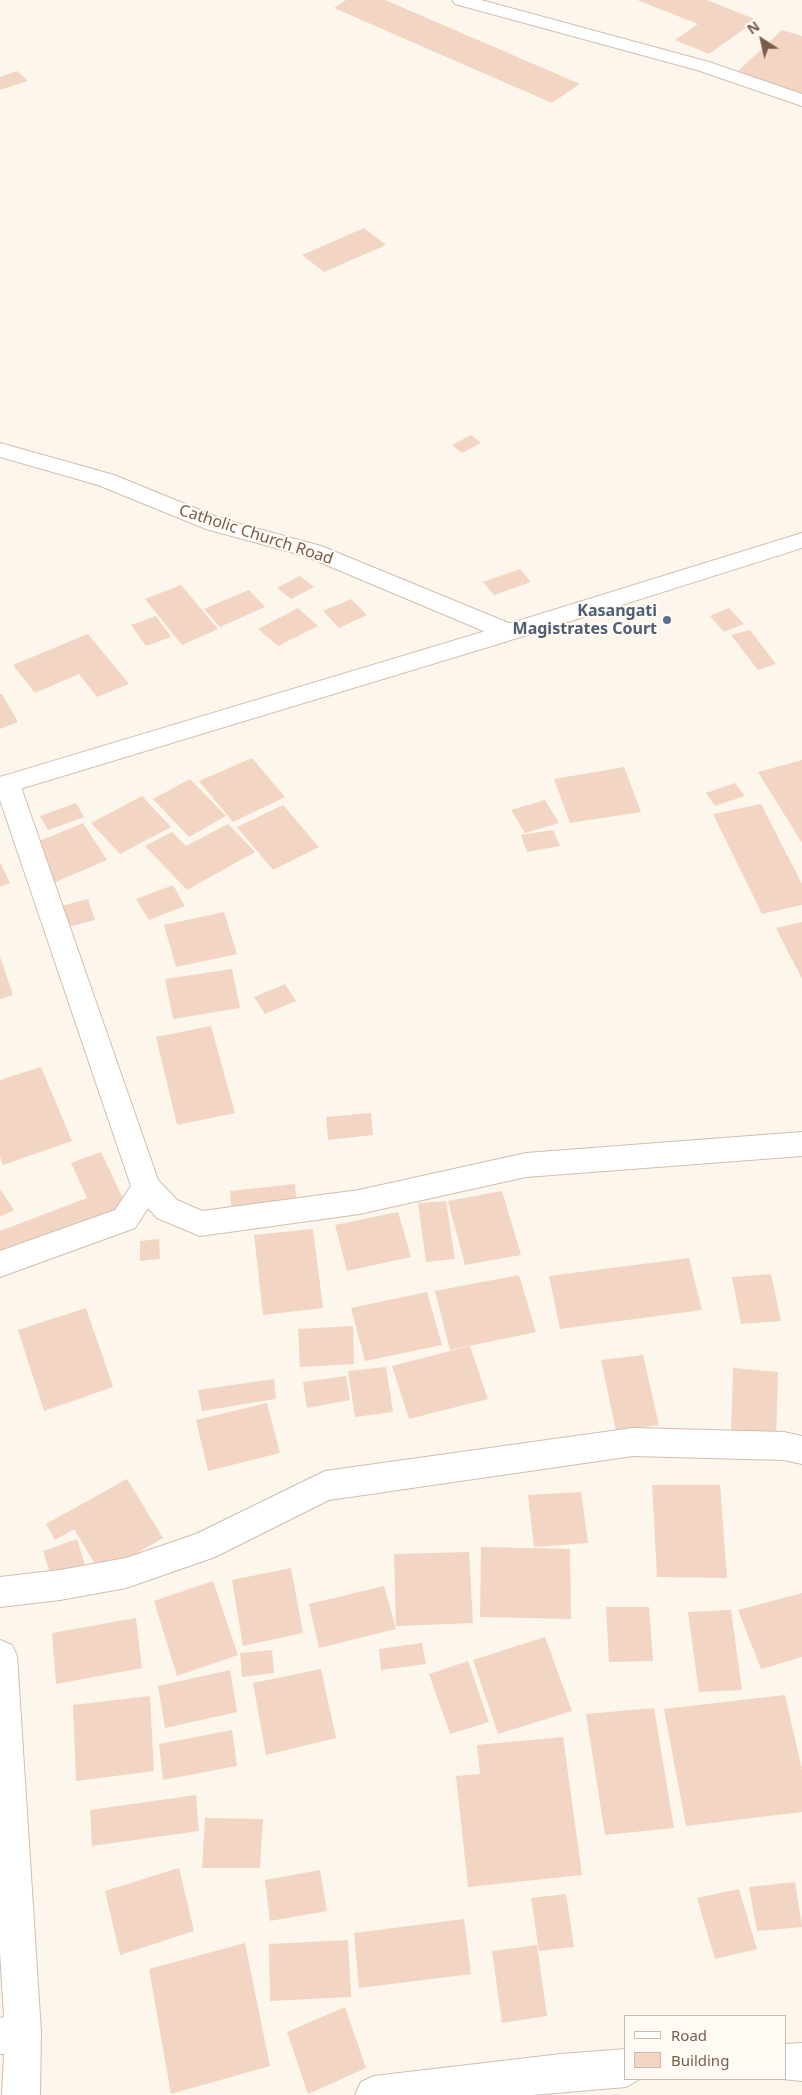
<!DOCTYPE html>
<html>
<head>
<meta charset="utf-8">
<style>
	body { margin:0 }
	#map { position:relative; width:802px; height:2095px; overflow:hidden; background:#fdf6ec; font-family:"Noto Sans",sans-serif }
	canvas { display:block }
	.legend { position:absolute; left:624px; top:2015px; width:162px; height:65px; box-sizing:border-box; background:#fffaf3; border:1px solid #cabbb1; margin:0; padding:6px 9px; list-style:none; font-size:15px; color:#7a5c4d }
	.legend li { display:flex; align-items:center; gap:10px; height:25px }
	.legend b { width:25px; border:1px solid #cabbb1 }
	.north { position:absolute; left:737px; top:15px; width:50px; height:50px; -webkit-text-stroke:4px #fffaf3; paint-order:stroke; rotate:325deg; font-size:14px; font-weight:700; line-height:20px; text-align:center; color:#7a5c4d }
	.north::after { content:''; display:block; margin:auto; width:18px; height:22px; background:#7a5c4d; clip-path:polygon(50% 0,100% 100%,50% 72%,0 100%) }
</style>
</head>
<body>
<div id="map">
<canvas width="802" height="2095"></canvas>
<ul class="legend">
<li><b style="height:6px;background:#fff"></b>Road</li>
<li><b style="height:14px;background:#f3d5c3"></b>Building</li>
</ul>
<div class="north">N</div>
</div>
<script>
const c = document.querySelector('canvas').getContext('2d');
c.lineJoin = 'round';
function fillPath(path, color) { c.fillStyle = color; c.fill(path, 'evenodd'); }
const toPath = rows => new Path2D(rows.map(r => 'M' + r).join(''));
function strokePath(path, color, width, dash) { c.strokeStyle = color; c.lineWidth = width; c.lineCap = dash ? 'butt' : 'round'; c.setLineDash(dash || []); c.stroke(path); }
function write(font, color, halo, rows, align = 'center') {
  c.font = font + ' "Noto Sans",sans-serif'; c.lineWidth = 4; c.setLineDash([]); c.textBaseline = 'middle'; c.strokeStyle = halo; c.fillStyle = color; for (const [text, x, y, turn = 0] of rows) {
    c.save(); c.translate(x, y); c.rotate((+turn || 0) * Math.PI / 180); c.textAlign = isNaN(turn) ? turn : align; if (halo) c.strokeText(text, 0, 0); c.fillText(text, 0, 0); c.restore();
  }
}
fillPath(toPath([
	[346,0,385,0,580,84,552,103,334,8],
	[637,0,707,0,757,20,709,54,675,40,698,24],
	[782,30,802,36,802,94,737,72],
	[17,71,28,81,0,90,0,77],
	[364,228,386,245,324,272,302,255],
	[471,435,481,443,462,453,452,445],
	[520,569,531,582,494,595,483,582],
	[300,576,314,587,291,599,277,588],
	[181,585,218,629,182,645,145,599],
	[249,590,265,607,220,627,204,609],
	[351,599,367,615,339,628,323,611],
	[298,608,318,626,278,646,258,629],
	[729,608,744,624,724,632,710,616],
	[156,616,171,637,146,646,131,625],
	[750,630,776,664,758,670,731,635],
	[88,634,129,684,97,697,79,674,35,693,13,665],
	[0,694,2,694,18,722,0,729],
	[252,758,285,797,233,822,199,781],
	[802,760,802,843,758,772],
	[624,767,641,812,570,823,554,779],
	[190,779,226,816,189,837,153,799],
	[735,783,745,796,715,806,706,793],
	[142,796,171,827,120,854,91,823],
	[545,800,559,823,525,833,511,810],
	[76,803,84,817,48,830,40,816],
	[761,804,802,884,802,905,762,914,713,814],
	[283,805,319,847,273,870,237,827],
	[83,823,107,860,44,887,20,849],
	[228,824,255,852,187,890,145,846,172,832,186,846],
	[553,830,560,846,527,852,521,835],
	[0,862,10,883,0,887],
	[173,885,185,906,149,920,136,899],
	[88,899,95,920,53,931,46,910],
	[224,912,237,954,176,967,164,925],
	[802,922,802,979,776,928],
	[0,957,13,995,0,999],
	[232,969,240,1008,173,1019,165,979],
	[285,984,296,1001,265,1014,254,997],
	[211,1026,235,1113,177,1125,156,1037],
	[41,1067,72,1141,3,1165,0,1157,0,1080],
	[371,1113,373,1135,328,1140,326,1117],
	[101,1152,127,1207,0,1257,0,1231,87,1198,71,1163],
	[295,1184,297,1209,232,1216,230,1191],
	[0,1189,14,1210,0,1217],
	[502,1191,521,1255,465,1265,448,1201],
	[446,1201,455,1259,426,1262,418,1203],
	[398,1212,411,1257,347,1271,335,1225],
	[313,1229,323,1308,263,1315,254,1235],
	[159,1239,160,1259,140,1261,140,1241],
	[689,1258,702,1310,560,1329,549,1276],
	[771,1274,781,1321,741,1324,732,1277],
	[519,1275,536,1332,450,1350,435,1291],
	[427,1292,442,1345,365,1361,351,1308],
	[86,1308,113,1387,44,1411,18,1330],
	[353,1326,354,1364,300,1367,298,1329],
	[470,1346,488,1399,409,1419,392,1366],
	[643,1355,659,1425,616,1431,601,1360],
	[386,1367,393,1412,355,1417,348,1371],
	[733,1368,778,1372,776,1440,731,1435],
	[346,1376,350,1400,307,1408,303,1382],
	[274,1379,276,1399,202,1411,198,1390],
	[267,1403,280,1453,208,1471,196,1420],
	[127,1479,163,1538,101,1574,74,1529,55,1540,46,1524],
	[652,1485,720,1485,727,1578,657,1577],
	[581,1492,588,1543,534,1547,528,1495],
	[77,1539,87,1571,53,1583,43,1551],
	[481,1547,570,1549,571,1619,480,1617],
	[469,1552,473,1623,396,1626,394,1554],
	[291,1568,303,1633,243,1646,232,1580],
	[213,1581,238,1655,177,1676,154,1601],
	[384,1586,396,1629,319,1648,309,1604],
	[802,1593,802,1657,761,1669,738,1610],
	[606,1607,649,1607,653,1661,609,1662],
	[731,1610,742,1690,699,1692,688,1612],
	[136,1618,142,1668,56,1684,52,1633],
	[545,1637,572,1711,498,1734,473,1660],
	[422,1643,426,1664,381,1670,379,1649],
	[272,1650,274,1673,242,1677,240,1653],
	[468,1661,489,1722,450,1734,429,1674],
	[321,1669,336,1738,266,1755,253,1683],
	[230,1670,237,1712,165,1728,158,1686],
	[785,1695,802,1770,802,1812,686,1826,664,1709],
	[150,1696,154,1771,76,1781,73,1705],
	[654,1708,674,1828,605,1835,586,1714],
	[232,1730,237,1766,163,1780,159,1744],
	[563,1737,582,1875,468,1887,456,1776,480,1774,477,1745],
	[196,1795,199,1831,92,1846,90,1810],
	[205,1818,263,1819,260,1868,202,1868],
	[179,1868,194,1931,120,1955,105,1891],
	[320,1870,327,1911,270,1921,265,1880],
	[795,1882,802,1927,757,1931,749,1887],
	[739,1889,757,1949,715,1959,697,1898],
	[566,1894,574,1947,539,1951,531,1898],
	[464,1919,471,1974,359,1988,354,1933],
	[348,1940,351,1997,270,2001,269,1944],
	[245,1943,270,2066,171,2094,149,1969],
	[537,1945,547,2016,502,2023,492,1951],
	[345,2007,366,2068,308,2094,287,2032]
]), '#f3d5c3');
const street = toPath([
	[452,0,481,0,709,62,802,94,802,106,697,70,455,4,452,0],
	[0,443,114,475,222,519,321,546,516,626,520,632,516,638,508,640,500,638,305,556,206,529,98,485,0,457,0,443],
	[7,775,16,778,20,784,158,1180,177,1200,202,1211,359,1190,526,1153,802,1132,802,1156,526,1177,359,1214,200,1236,157,1218,148,1208,135,1228,0,1277,0,1251,115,1210,131,1186,0,800,0,777,7,775],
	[633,1428,784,1432,802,1436,802,1464,784,1460,633,1456,329,1500,215,1557,126,1588,60,1600,0,1607,0,1577,60,1570,126,1558,196,1534,325,1471,633,1428],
	[0,1640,12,1645,17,1656,41,2032,40,2095,2,2095,4,2054,0,2054,0,2018,4,2017,0,1951,0,1640],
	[802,2043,802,2081,782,2079,786,2079,786,2044,802,2043],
	[626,2049,626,2079,640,2079,626,2087,532,2095,355,2095,361,2082,374,2076,561,2054,626,2049]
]);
const secondary = toPath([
	[802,533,802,548,495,645,0,795,0,777,479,633,802,533]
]);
strokePath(street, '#d1beb0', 2);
strokePath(secondary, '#d6c0b0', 2);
fillPath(street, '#fff');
fillPath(secondary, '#fff');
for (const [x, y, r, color] of [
	[667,620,5,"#5c6f8a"]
]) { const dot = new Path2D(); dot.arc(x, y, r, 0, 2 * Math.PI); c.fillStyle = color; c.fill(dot); strokePath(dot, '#fffaf3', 2); }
write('16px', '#7a5c4d', '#fffaf3', [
	["Catholic Church Road",256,535,18]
]);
write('bold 16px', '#4e5e75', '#fffaf3', [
	["Kasangati",657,611],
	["Magistrates Court",657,629]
], 'right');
</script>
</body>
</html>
